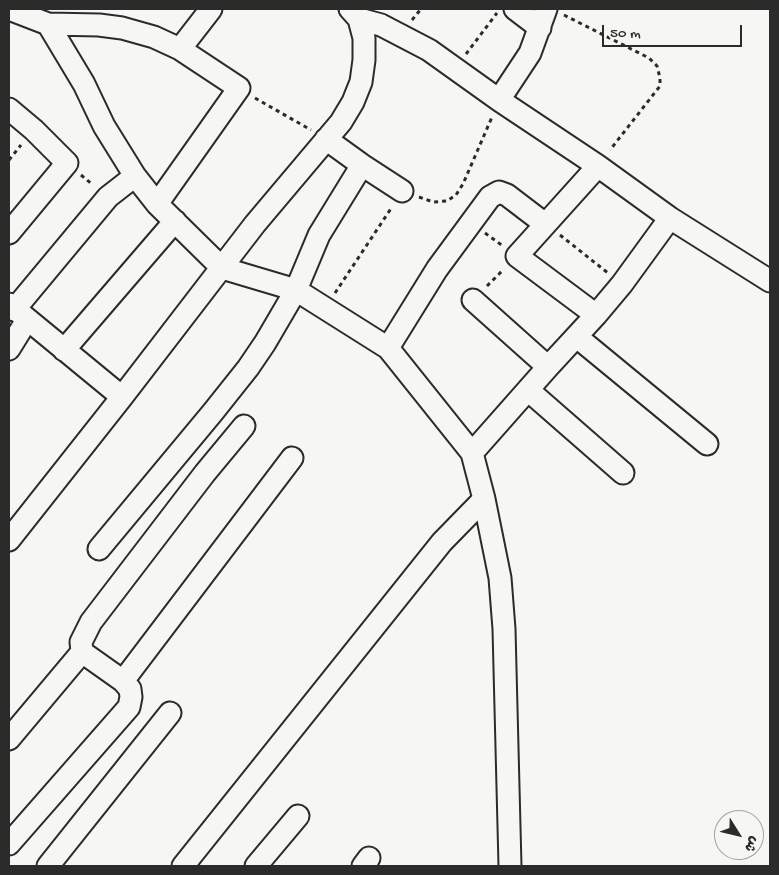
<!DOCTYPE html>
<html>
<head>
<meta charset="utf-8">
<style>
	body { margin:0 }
	#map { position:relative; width:779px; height:875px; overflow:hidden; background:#f6f6f2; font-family:"Gochi Hand","Playpen Sans Arabic",sans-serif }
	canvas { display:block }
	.frame { position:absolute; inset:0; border:10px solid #2b2b2b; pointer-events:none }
	.north { position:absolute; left:714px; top:810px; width:50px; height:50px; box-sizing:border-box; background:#f6f6f2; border:1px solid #a5a5a2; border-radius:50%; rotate:126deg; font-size:14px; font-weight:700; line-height:20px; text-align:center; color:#2b2b2b }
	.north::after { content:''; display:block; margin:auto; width:18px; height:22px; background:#2b2b2b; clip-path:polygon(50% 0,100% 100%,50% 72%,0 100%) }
	.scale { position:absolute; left:602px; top:25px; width:140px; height:22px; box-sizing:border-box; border:2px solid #2b2b2b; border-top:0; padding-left:6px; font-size:15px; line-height:18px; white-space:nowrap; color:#2b2b2b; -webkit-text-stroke:4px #f6f6f2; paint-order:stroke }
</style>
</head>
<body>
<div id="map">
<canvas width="779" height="875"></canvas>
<div class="frame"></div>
<div class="north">ش</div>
<div class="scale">50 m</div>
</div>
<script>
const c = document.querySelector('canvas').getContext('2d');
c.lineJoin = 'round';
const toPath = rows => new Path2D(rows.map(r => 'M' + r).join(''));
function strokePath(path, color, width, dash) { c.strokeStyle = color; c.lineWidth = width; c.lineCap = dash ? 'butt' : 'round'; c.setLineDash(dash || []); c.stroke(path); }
const street = toPath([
	[9,9,48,24,99,25,122,28,154,37,180,49,239,88,157,204],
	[515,9,540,28],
	[359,19,381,25,429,50,499,100,598,166,670,218,770,281],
	[48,24,84,84,104,126,135,176,157,204,222,268,296,290,388,348,472,453,484,499,500,578,504,629,510,866],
	[180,49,211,9],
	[499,100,530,53,546,9],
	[9,109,34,130,67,163,9,233],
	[326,139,362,165,402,191],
	[473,300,548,367],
	[9,304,122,397],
	[14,310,108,197,135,176],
	[596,315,517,256,598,166],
	[577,337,707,444],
	[388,348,437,269,490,197,499,192,507,195,545,224],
	[9,349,27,320],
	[64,350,175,221],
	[528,390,623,473],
	[472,453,548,367,596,315,622,284,670,218],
	[9,540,122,397,255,224,341,122,353,102,361,82,364,60,364,38,359,19,350,9],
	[99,549,213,412,248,368,265,343,296,290,319,235,362,165],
	[123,681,292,458],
	[9,739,82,652,81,642,91,622,205,473,244,426],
	[9,844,129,707,131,697,130,689,123,681,82,652],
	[48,866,170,713],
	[183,866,442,542,484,499],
	[256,866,298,816],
	[363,866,369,858]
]);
strokePath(street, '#2b2b2b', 25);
strokePath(toPath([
	[564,15,649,58,657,66,660,78,660,86,610,150],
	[412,20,421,9],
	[466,54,497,13],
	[255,98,311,130],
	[9,160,21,145],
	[81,175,93,185],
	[419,197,433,202,447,201,456,195,463,184,492,117],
	[485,233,503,246],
	[560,235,608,273],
	[487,286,504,269],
	[335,293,392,207]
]), '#2b2b2b', 3, [4, 4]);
strokePath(street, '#f6f6f2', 21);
</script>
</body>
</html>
